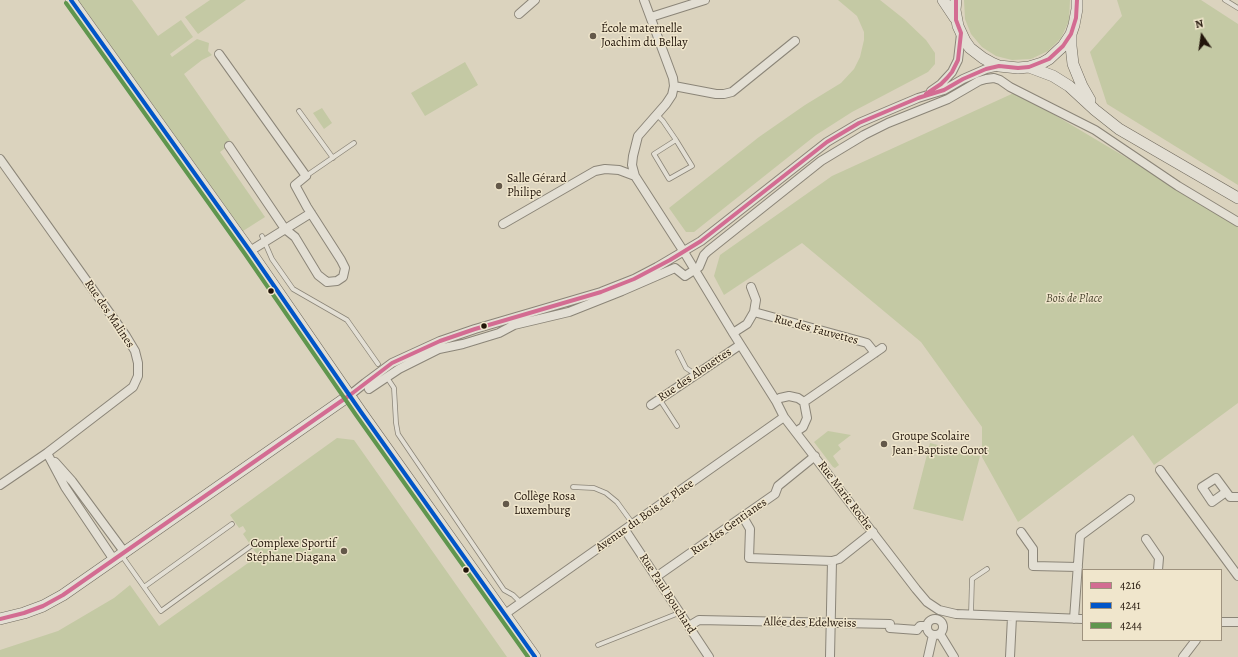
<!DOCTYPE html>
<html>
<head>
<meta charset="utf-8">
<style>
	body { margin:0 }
	#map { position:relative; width:1238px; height:657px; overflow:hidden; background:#dbd3be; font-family:Alegreya,serif }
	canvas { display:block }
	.legend { position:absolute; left:1082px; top:569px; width:140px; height:72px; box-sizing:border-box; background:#f0e6cc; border:1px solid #9e927e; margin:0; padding:5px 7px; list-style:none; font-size:12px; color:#22150a }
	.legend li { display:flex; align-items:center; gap:8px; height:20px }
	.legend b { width:20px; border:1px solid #9e927e }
	.north { position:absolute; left:1182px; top:16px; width:40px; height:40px; -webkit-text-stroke:3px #f0e6cc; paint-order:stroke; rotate:347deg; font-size:11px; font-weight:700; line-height:16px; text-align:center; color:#22150a }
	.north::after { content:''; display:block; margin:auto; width:14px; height:18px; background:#22150a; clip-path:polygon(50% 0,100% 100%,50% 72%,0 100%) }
</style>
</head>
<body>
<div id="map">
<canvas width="1238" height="657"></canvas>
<ul class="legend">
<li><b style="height:5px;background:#d36c92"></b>4216</li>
<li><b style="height:5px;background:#0055c8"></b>4241</li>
<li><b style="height:5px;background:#60964e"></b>4244</li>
</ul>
<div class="north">N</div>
</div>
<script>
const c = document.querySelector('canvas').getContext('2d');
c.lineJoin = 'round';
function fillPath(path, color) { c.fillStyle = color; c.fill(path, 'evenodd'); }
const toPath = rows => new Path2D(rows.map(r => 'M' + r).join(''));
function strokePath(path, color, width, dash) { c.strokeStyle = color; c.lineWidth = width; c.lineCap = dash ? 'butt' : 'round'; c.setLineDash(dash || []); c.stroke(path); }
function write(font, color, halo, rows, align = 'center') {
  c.font = font + ' Alegreya,serif'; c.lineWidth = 3; c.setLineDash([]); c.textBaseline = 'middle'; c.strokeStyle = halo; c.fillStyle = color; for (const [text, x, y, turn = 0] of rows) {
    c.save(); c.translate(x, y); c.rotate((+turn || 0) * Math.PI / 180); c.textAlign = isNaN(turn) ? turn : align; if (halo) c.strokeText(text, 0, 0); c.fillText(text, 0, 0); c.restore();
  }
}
fillPath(toPath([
	[78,0,132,0,158,36,181,20,193,37,170,54,172,57,197,39,209,43,208,51,212,55,202,60,184,74,232,143,220,152,265,217,243,231],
	[210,0,246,0,198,34,185,17],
	[838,0,880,0,904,19,926,40,935,53,935,64,928,72,852,112,816,135,694,232,686,232,669,208,759,137,805,105,841,83,854,69,860,57,864,40,864,32,857,16],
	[964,0,1070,0,1069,21,1061,38,1048,51,1031,59,1012,60,996,56,982,47,971,34,965,19],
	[1117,0,1201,0,1238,24,1238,185,1107,104,1090,52,1122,16],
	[465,62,478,85,425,116,411,93],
	[1016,92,1238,224,1238,403,1154,465,1133,435,1018,522,982,457,982,427,921,342,802,243,724,295,714,276,720,255,832,176],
	[322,108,332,123,324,129,313,113],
	[828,431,851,435,838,445,841,449,833,456,839,465,835,468,833,467,814,442],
	[337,438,354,440,507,657,0,657,0,650,58,631,114,598,130,585,159,626,258,556,243,534,246,531,243,526,239,528,230,515],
	[930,443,980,456,963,521,913,509]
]), '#c4c9a4');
const lane = toPath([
	[1225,0,1238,8],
	[299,111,333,158],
	[657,115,663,121,676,140,692,166,669,179,654,154,676,140],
	[306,176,354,143],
	[262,236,272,259,293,289,347,320,378,364],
	[678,352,686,368,695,374],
	[388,379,394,388,396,423,398,434,504,590,513,595,521,603],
	[660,400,677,426],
	[573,487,594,488,606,493,617,502,633,524],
	[122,556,161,611,251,546],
	[144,587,232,524],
	[971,614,972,579,987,569],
	[598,645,679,613]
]);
const street = toPath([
	[644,0,673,78,674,86,672,95,666,104,638,136,633,156,632,165,635,176,684,252,733,333,776,401,784,417,916,589,927,602,939,610,956,614,1083,619],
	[519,14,535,0],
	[651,17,705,0],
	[219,54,306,176,295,185,307,207,341,260,345,268,343,277,337,281,327,282,318,275,295,237,285,229,229,146],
	[674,86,716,94,724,94,732,92,795,41],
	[931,91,941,84,952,72,958,60,961,34],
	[0,159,126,336,135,351,138,363,138,376,133,387,47,453,0,485],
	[503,224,595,171,605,169,619,170,635,176],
	[250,251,311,213],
	[754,312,867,343,875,353],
	[733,333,747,324,754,312,756,300,751,287],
	[369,389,399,369,439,349,463,344,499,333,514,325,569,312,622,291,675,268,685,276,699,267,704,255,708,251,821,161,864,135,888,123,948,99,979,81,986,79,994,78,1000,80,1010,87,1095,130,1178,186,1238,222],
	[350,395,365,383,392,363,440,341,475,329,601,292,634,279,657,267,701,241,827,142,859,123,918,98,944,90,963,79,986,69,999,66],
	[776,401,780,398,789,396,798,398,804,402,807,418,803,427,797,431],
	[804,402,882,348],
	[651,405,740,345],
	[47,453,65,487,114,560],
	[55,462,72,481,125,553],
	[1160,470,1238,576],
	[1226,492,1212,502,1202,487,1216,478,1230,497,1238,497],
	[743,517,750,529,749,558,832,561,830,657],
	[625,530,709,657],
	[1021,532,1033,549,1033,566,1078,567],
	[1146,539,1159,558,1158,570],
	[832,561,839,559,873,532],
	[656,577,775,494,778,486,815,456],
	[505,614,784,417],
	[1074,619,1080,536,1130,499],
	'927 627a8 8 0 1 1 16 0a8 8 0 1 1-16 0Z',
	[1221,622,1238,622],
	[689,626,699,620,890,624,890,628,917,630,920,626,927,626],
	[940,634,954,657],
	[928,657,933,635],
	[1010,657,1012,617],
	[1183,657,1196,640]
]);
const secondary = toPath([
	[71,0,250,251,361,412,535,657],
	[943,0,955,18],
	[956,0,955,10,958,26,965,41,970,48,983,58,992,63,999,66,1018,68,1029,67,1042,63,1049,59,1063,46,1071,34,1074,25,1077,9,1077,0],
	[1071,34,1071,46,1073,64,1082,86,1090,100],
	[1029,67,1053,76,1069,86,1095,110,1119,129,1238,198],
	[0,619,24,613,43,606,63,595,350,395]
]);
strokePath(lane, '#8b8578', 5.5);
strokePath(street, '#8b8578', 10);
strokePath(secondary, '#716b5f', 12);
strokePath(lane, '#e3dfd4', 4);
strokePath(street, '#e3dfd4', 8);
strokePath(secondary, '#e3dfd4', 11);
strokePath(toPath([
	[926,94,941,84,947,78,952,72,958,60,961,33,956,20,956,0],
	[0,619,24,613,43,606,63,595,350,395,392,363,440,341,475,329,601,292,634,279,670,260,701,241,827,142,859,123,918,98,944,90,963,79,986,69,999,66,1018,68,1029,67,1049,59,1063,46,1071,34,1076,18,1077,0]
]), '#d36c92', 4);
strokePath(toPath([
	[71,0,250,251,361,412,535,657]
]), '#0055c8', 4);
strokePath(toPath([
	[66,3,245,254,356,415,528,657]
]), '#60964e', 4);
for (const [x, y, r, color] of [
	[593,36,4,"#635849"],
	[499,186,4,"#635849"],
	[271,291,3.5,"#22150a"],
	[484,326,3.5,"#22150a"],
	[884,444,4,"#635849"],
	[506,504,4,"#635849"],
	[344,551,4,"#635849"],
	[466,570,3.5,"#22150a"]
]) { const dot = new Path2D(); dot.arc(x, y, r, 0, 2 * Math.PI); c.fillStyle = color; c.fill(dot); strokePath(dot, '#f0e6cc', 1.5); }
write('12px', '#22150a', '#f0e6cc', [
	["École maternelle",601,29],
	["Joachim du Bellay",601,43],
	["Salle Gérard",507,179],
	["Philipe",507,193],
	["Groupe Scolaire",892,437],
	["Jean-Baptiste Corot",892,451],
	["Collège Rosa",514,497],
	["Luxemburg",514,511],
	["Complexe Sportif",336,544,"right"],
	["Stéphane Diagana",336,558,"right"]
], 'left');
write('italic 12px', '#4d4832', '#f0e6cc', [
	["Bois de Place",1074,299]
]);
write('12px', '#22150a', '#f0e6cc', [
	["Rue des Malines",109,314,56],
	["Rue des Fauvettes",816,330,15],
	["Rue des Alouettes",695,375,-34],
	["Rue Marie Roche",845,496,53],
	["Avenue du Bois de Place",645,516,-35],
	["Rue des Gentianes",729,527,-35],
	["Rue Paul Bouchard",667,594,57],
	["Allée des Edelweiss",810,623,1]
]);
</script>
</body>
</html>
